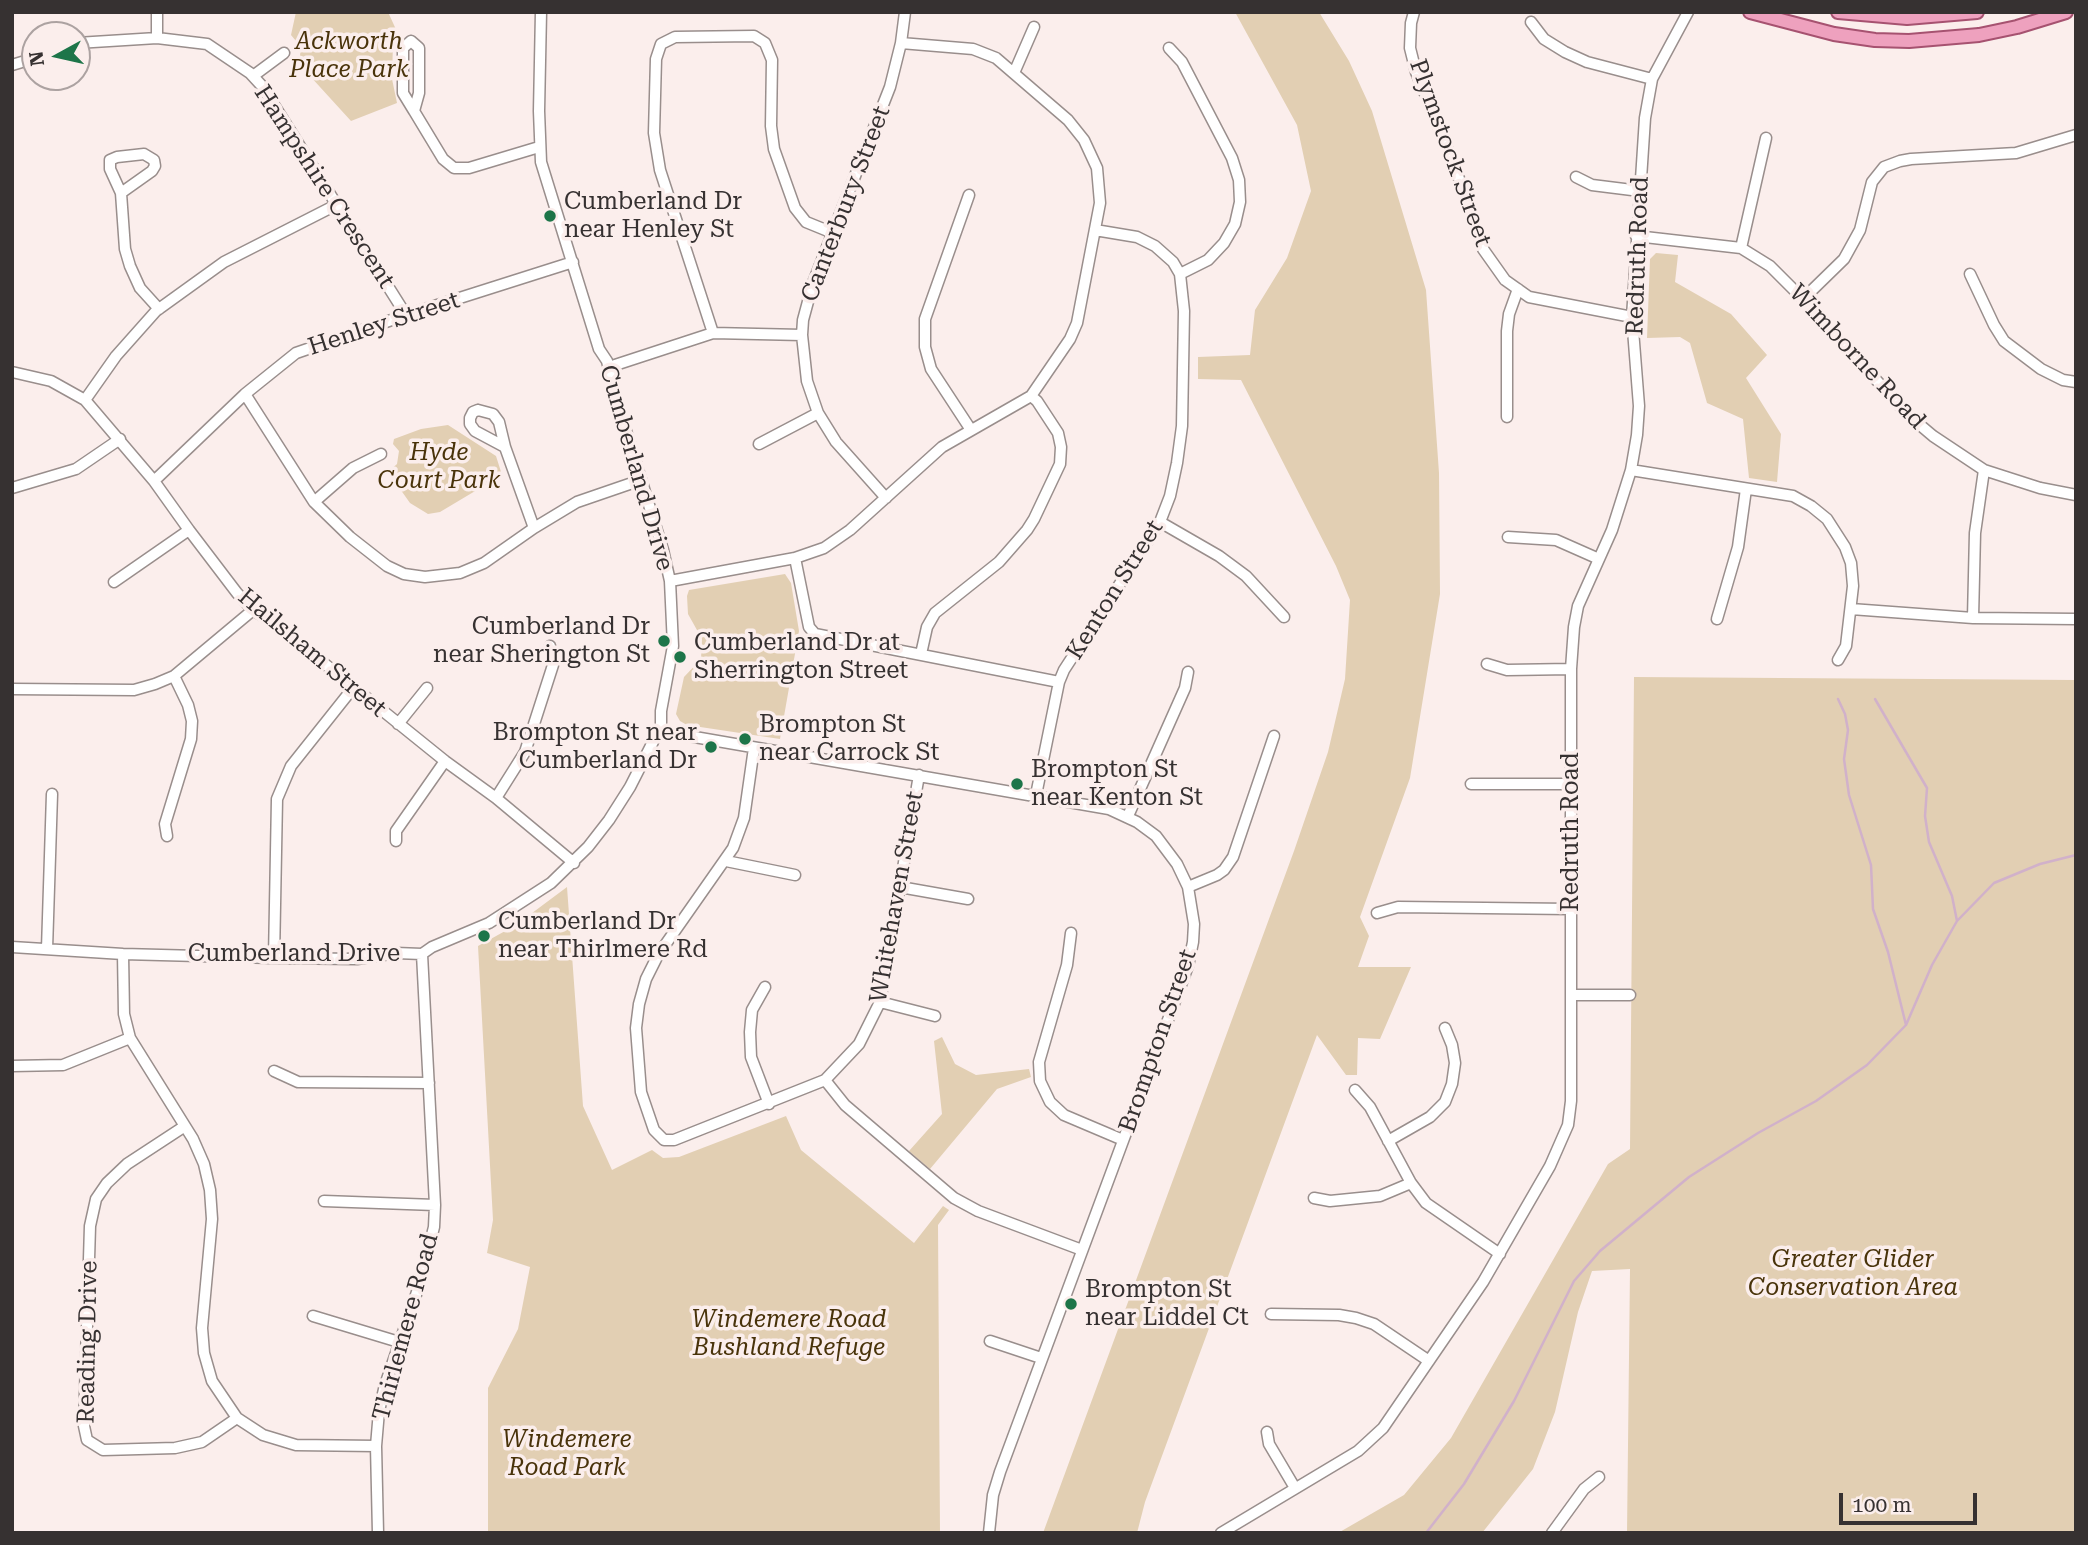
<!DOCTYPE html>
<html>
<head>
<meta charset="utf-8">
<style>
	body { margin:0 }
	#map { position:relative; width:2088px; height:1545px; overflow:hidden; background:#fbeeec; font-family:"Roboto Serif",serif }
	canvas { display:block }
	.frame { position:absolute; inset:0; border:14px solid #363131; pointer-events:none }
	.north { position:absolute; left:21px; top:21px; width:70px; height:70px; box-sizing:border-box; background:#fbeeec; border:2px solid #aca2a1; border-radius:50%; rotate:262deg; font-size:19px; font-weight:700; line-height:28px; text-align:center; color:#363131 }
	.north::after { content:''; display:block; margin:auto; width:24px; height:32px; background:#1d7549; clip-path:polygon(50% 0,100% 100%,50% 72%,0 100%) }
	.scale { position:absolute; left:1839px; top:1493px; width:138px; height:32px; box-sizing:border-box; border:4px solid #363131; border-top:0; padding-left:9px; font-size:21px; line-height:24px; white-space:nowrap; color:#363131; -webkit-text-stroke:5px #fbeeec; paint-order:stroke }
</style>
</head>
<body>
<div id="map">
<canvas width="2088" height="1545"></canvas>
<div class="frame"></div>
<div class="north">N</div>
<div class="scale">100 m</div>
</div>
<script>
const c = document.querySelector('canvas').getContext('2d');
c.lineJoin = 'round';
function fillPath(path, color) { c.fillStyle = color; c.fill(path, 'evenodd'); }
const toPath = rows => new Path2D(rows.map(r => 'M' + r).join(''));
function strokePath(path, color, width, dash) { c.strokeStyle = color; c.lineWidth = width; c.lineCap = dash ? 'butt' : 'round'; c.setLineDash(dash || []); c.stroke(path); }
function write(font, color, halo, rows, align = 'center') {
  c.font = font + ' "Roboto Serif",serif'; c.lineWidth = 7; c.setLineDash([]); c.textBaseline = 'middle'; c.strokeStyle = halo; c.fillStyle = color; for (const [text, x, y, turn = 0] of rows) {
    c.save(); c.translate(x, y); c.rotate((+turn || 0) * Math.PI / 180); c.textAlign = isNaN(turn) ? turn : align; if (halo) c.strokeText(text, 0, 0); c.fillText(text, 0, 0); c.restore();
  }
}
fillPath(toPath([
	[296,12,388,12,399,36,393,42,392,79,397,103,351,121,299,64,301,47,291,35],
	[1235,12,1319,12,1349,61,1372,111,1426,290,1439,473,1440,594,1410,778,1360,917,1369,936,1358,967,1411,967,1380,1039,1358,1038,1357,1075,1346,1075,1317,1035,1145,1502,1137,1533,1043,1533,1294,851,1328,752,1345,679,1350,600,1336,566,1241,380,1198,379,1198,357,1250,355,1255,310,1287,258,1311,191,1297,125],
	[1656,253,1678,255,1675,282,1731,314,1767,355,1746,378,1781,434,1777,482,1749,478,1743,419,1707,403,1690,343,1680,337,1647,338,1650,259],
	[448,425,496,456,502,475,440,512,428,514,410,503,388,472,397,464,399,451,393,444,394,439,421,429],
	[785,574,791,583,799,631,780,739,687,725,680,721,676,714,684,677,701,659,702,639,688,614,687,596,689,590],
	[1634,677,2076,680,2076,1533,1627,1533,1630,1269,1592,1271,1578,1312,1555,1412,1533,1469,1482,1533,1338,1533,1404,1495,1451,1438,1608,1164,1630,1149],
	[567,887,583,1106,612,1170,652,1150,663,1158,679,1157,786,1116,801,1150,914,1243,943,1206,949,1210,938,1225,940,1533,488,1533,488,1388,518,1329,530,1267,487,1253,493,1220,478,946,516,925],
	[942,1037,955,1064,976,1075,1029,1069,1031,1077,997,1089,930,1169,909,1151,942,1114,934,1041]
]), '#e2cfb3');
strokePath(toPath([
	[1838,699,1845,714,1848,730,1844,759,1849,795,1871,865,1873,909,1888,952,1906,1025],
	[1875,699,1927,788,1925,816,1929,842,1952,896,1957,921],
	[1426,1533,1464,1484,1514,1401,1574,1281,1600,1251,1689,1177,1758,1133,1816,1101,1867,1065,1906,1025,1932,965,1957,921,1994,883,2040,864,2076,855]
]), '#d1b1ca', 2.5);
const minor = toPath([
	[1414,12,1411,23,1410,48,1416,72,1454,164,1483,249,1505,280,1529,297,1632,317],
	[1531,22,1544,39,1565,52,1587,62,1652,79],
	[157,38,157,12],
	[411,41,419,48,419,93,414,111,403,93,403,48,411,41],
	[77,43,157,38,207,44,250,73,262,86,406,315],
	[1169,48,1182,62,1232,158,1239,180,1240,202,1235,224,1224,243,1208,260,1180,274],
	[12,65,35,58],
	[1014,73,1034,27],
	[253,76,284,53],
	[414,111,443,159,454,168,469,168,539,147],
	[144,154,154,160,155,166,152,171,121,193,110,169,110,160,117,157,144,154],
	[1576,177,1592,185,1640,191],
	[121,193,125,249,130,266,140,288,159,309],
	[969,195,925,319,925,347,931,369,971,430],
	[1636,236,1741,248,1770,266,1803,299,1907,414,1933,436,1984,470,2040,488,2076,495],
	[1741,248,1766,138],
	[1970,274,1994,325,2004,341,2041,369,2063,380,2076,382],
	[1803,299,1844,259,1860,230,1872,182,1884,167,1900,161,1911,159,2016,153,2076,135],
	[713,333,660,170,654,133,656,59,661,44,675,37,754,36,765,43,772,60,771,126,774,149,795,208,806,222,833,233],
	[609,367,713,333,802,335],
	[12,372,51,381,85,400,154,481,189,530,237,593,253,610,274,623,445,761,496,798,574,863],
	[245,394,314,502,350,537,387,566,404,574,425,577,460,573,484,563,534,528,577,502,641,480],
	[85,400,116,356,156,311,224,262,336,205],
	[478,410,493,414,499,422,505,447,475,431,470,424,470,418,473,412,478,410],
	[1507,417,1507,331,1509,314,1518,289],
	[759,444,818,413],
	[505,447,534,528],
	[1631,470,1793,496,1811,506,1827,519,1845,547,1851,563,1853,586,1846,646,1838,660],
	[154,481,245,394,296,353,406,315,573,262],
	[12,488,76,469,120,439],
	[886,498,836,442,818,413,807,381,802,335,803,320,813,283,890,87,901,43,905,12],
	[314,502,353,468,381,454],
	[1160,522,1219,556,1246,576,1284,617],
	[1508,537,1556,540,1599,559],
	[795,558,809,627,815,634,1059,682],
	[670,581,795,558,824,548,850,530,942,447,1031,396,1070,339,1077,323,1100,203,1097,168,1084,140,1068,120,996,58,973,49,901,43],
	[114,582,189,530],
	[1851,609,1973,618,2076,619],
	[1973,618,1975,533,1984,470],
	[1717,619,1738,547,1746,489],
	[921,654,927,627,935,613,999,562,1027,530,1034,519,1060,464,1061,447,1058,433,1037,401,1031,396],
	[1487,664,1507,670,1571,669],
	[12,689,134,690,155,684,174,676,253,610],
	[398,724,427,688],
	[660,731,1109,809,1137,822,1156,836,1177,864,1188,887,1194,924,1193,942,1188,966,1000,1472,993,1495,989,1533],
	[754,748,744,818,733,848,658,955,646,979,639,1004,636,1028,641,1092,654,1130,664,1140,674,1140,825,1080,859,1044,880,1002,919,775],
	[1471,784,1571,784],
	[1036,795,1059,682,1064,670,1160,522,1170,496,1177,463,1182,426,1184,311,1180,274,1173,262,1155,246,1137,237,1095,230],
	[496,798,525,752,553,665,550,646],
	[1128,816,1185,688,1188,672],
	[167,836,165,824,191,739,192,721,188,705,174,676],
	[396,841,396,831,445,761],
	[726,861,795,875],
	[900,887,968,899],
	[1188,887,1217,875,1224,870,1233,857,1274,736],
	[1377,913,1398,907,1571,909],
	[1071,933,1067,965,1039,1062,1040,1081,1050,1102,1064,1115,1123,1140],
	[12,947,123,954,274,958,357,959,396,953,422,954,432,947,489,923,551,883,588,847,609,820,630,787,661,726,661,711,673,646,670,581,663,550,617,402,607,361,599,349,541,162,539,111,541,12],
	[47,949,52,794],
	[123,954,124,1014,130,1038,193,1139,204,1164,210,1190,212,1219,202,1328,204,1353,212,1381,237,1418,263,1435,296,1445,376,1446],
	[274,958,277,799,291,766,353,688],
	[765,987,752,1010,750,1032,751,1057,769,1104],
	[1571,995,1630,995],
	[880,1002,935,1016],
	[12,1066,63,1065,130,1038],
	[274,1071,298,1082,429,1083],
	[825,1080,845,1105,954,1198,978,1211,1082,1250],
	[1355,1090,1370,1107,1411,1183,1426,1203,1500,1254],
	[185,1126,127,1164,107,1183,96,1199,90,1226,84,1426,87,1440,103,1450,175,1448,202,1442,237,1418],
	[1388,1141,1430,1117,1445,1102,1452,1084,1455,1063,1452,1045,1445,1028],
	[1314,1198,1330,1201,1380,1196,1411,1183],
	[324,1201,435,1205],
	[1271,1314,1339,1315,1356,1318,1374,1324,1429,1361],
	[313,1316,399,1342],
	[990,1341,1041,1358],
	[1267,1432,1269,1444,1295,1488],
	[378,1533,376,1446,379,1411,385,1385,419,1286,434,1227,435,1205,422,954],
	[1221,1533,1358,1451,1383,1428,1483,1282,1550,1166,1568,1125,1571,1101,1571,669,1574,627,1578,606,1612,530,1631,470,1637,435,1639,406,1632,317,1645,118,1652,79,1688,12],
	[1552,1533,1584,1489,1599,1477]
]);
const major = toPath([
	[1750,12,1834,34,1875,40,1909,41,1979,35,2017,27,2066,12],
	[1838,12,1907,18,1977,12]
]);
strokePath(minor, '#998e8c', 13);
strokePath(major, '#a65270', 16);
strokePath(minor, '#fff', 10);
strokePath(major, '#eea1be', 12);
for (const [x, y, r, color] of [
	[550,216,7,"#1d7549"],
	[664,641,7,"#1d7549"],
	[680,657,7,"#1d7549"],
	[745,739,7,"#1d7549"],
	[711,747,7,"#1d7549"],
	[1017,784,7,"#1d7549"],
	[484,936,7,"#1d7549"],
	[1071,1304,7,"#1d7549"]
]) { const dot = new Path2D(); dot.arc(x, y, r, 0, 2 * Math.PI); c.fillStyle = color; c.fill(dot); strokePath(dot, '#fbeeec', 2.5); }
write('italic 24px', '#49330a', '#fbeeec', [
	["Ackworth",349,42],
	["Place Park",349,70],
	["Hyde",439,453],
	["Court Park",439,481],
	["Greater Glider",1853,1260],
	["Conservation Area",1853,1288],
	["Windemere Road",789,1320],
	["Bushland Refuge",789,1348],
	["Windemere",567,1440],
	["Road Park",567,1468]
]);
write('24px', '#363131', '#fbeeec', [
	["Plymstock Street",1450,153,70],
	["Hampshire Crescent",324,187,57],
	["Canterbury Street",846,204,-69],
	["Redruth Road",1638,256,-88],
	["Henley Street",384,324,-18],
	["Wimborne Road",1857,357,47],
	["Cumberland Drive",636,468,74],
	["Kenton Street",1115,590,-58],
	["Hailsham Street",312,653,40],
	["Redruth Road",1571,832,-90],
	["Whitehaven Street",897,897,-80],
	["Cumberland Drive",294,954],
	["Brompton Street",1158,1041,-71],
	["Thirlemere Road",406,1327,-75],
	["Reading Drive",88,1342,-89]
]);
write('24px', '#363131', '#fbeeec', [
	["Cumberland Dr",564,202],
	["near Henley St",564,230],
	["Cumberland Dr",650,627,"right"],
	["near Sherington St",650,655,"right"],
	["Cumberland Dr at",694,643],
	["Sherrington Street",694,671],
	["Brompton St",759,725],
	["near Carrock St",759,753],
	["Brompton St near",697,733,"right"],
	["Cumberland Dr",697,761,"right"],
	["Brompton St",1031,770],
	["near Kenton St",1031,798],
	["Cumberland Dr",498,922],
	["near Thirlmere Rd",498,950],
	["Brompton St",1085,1290],
	["near Liddel Ct",1085,1318]
], 'left');
</script>
</body>
</html>
